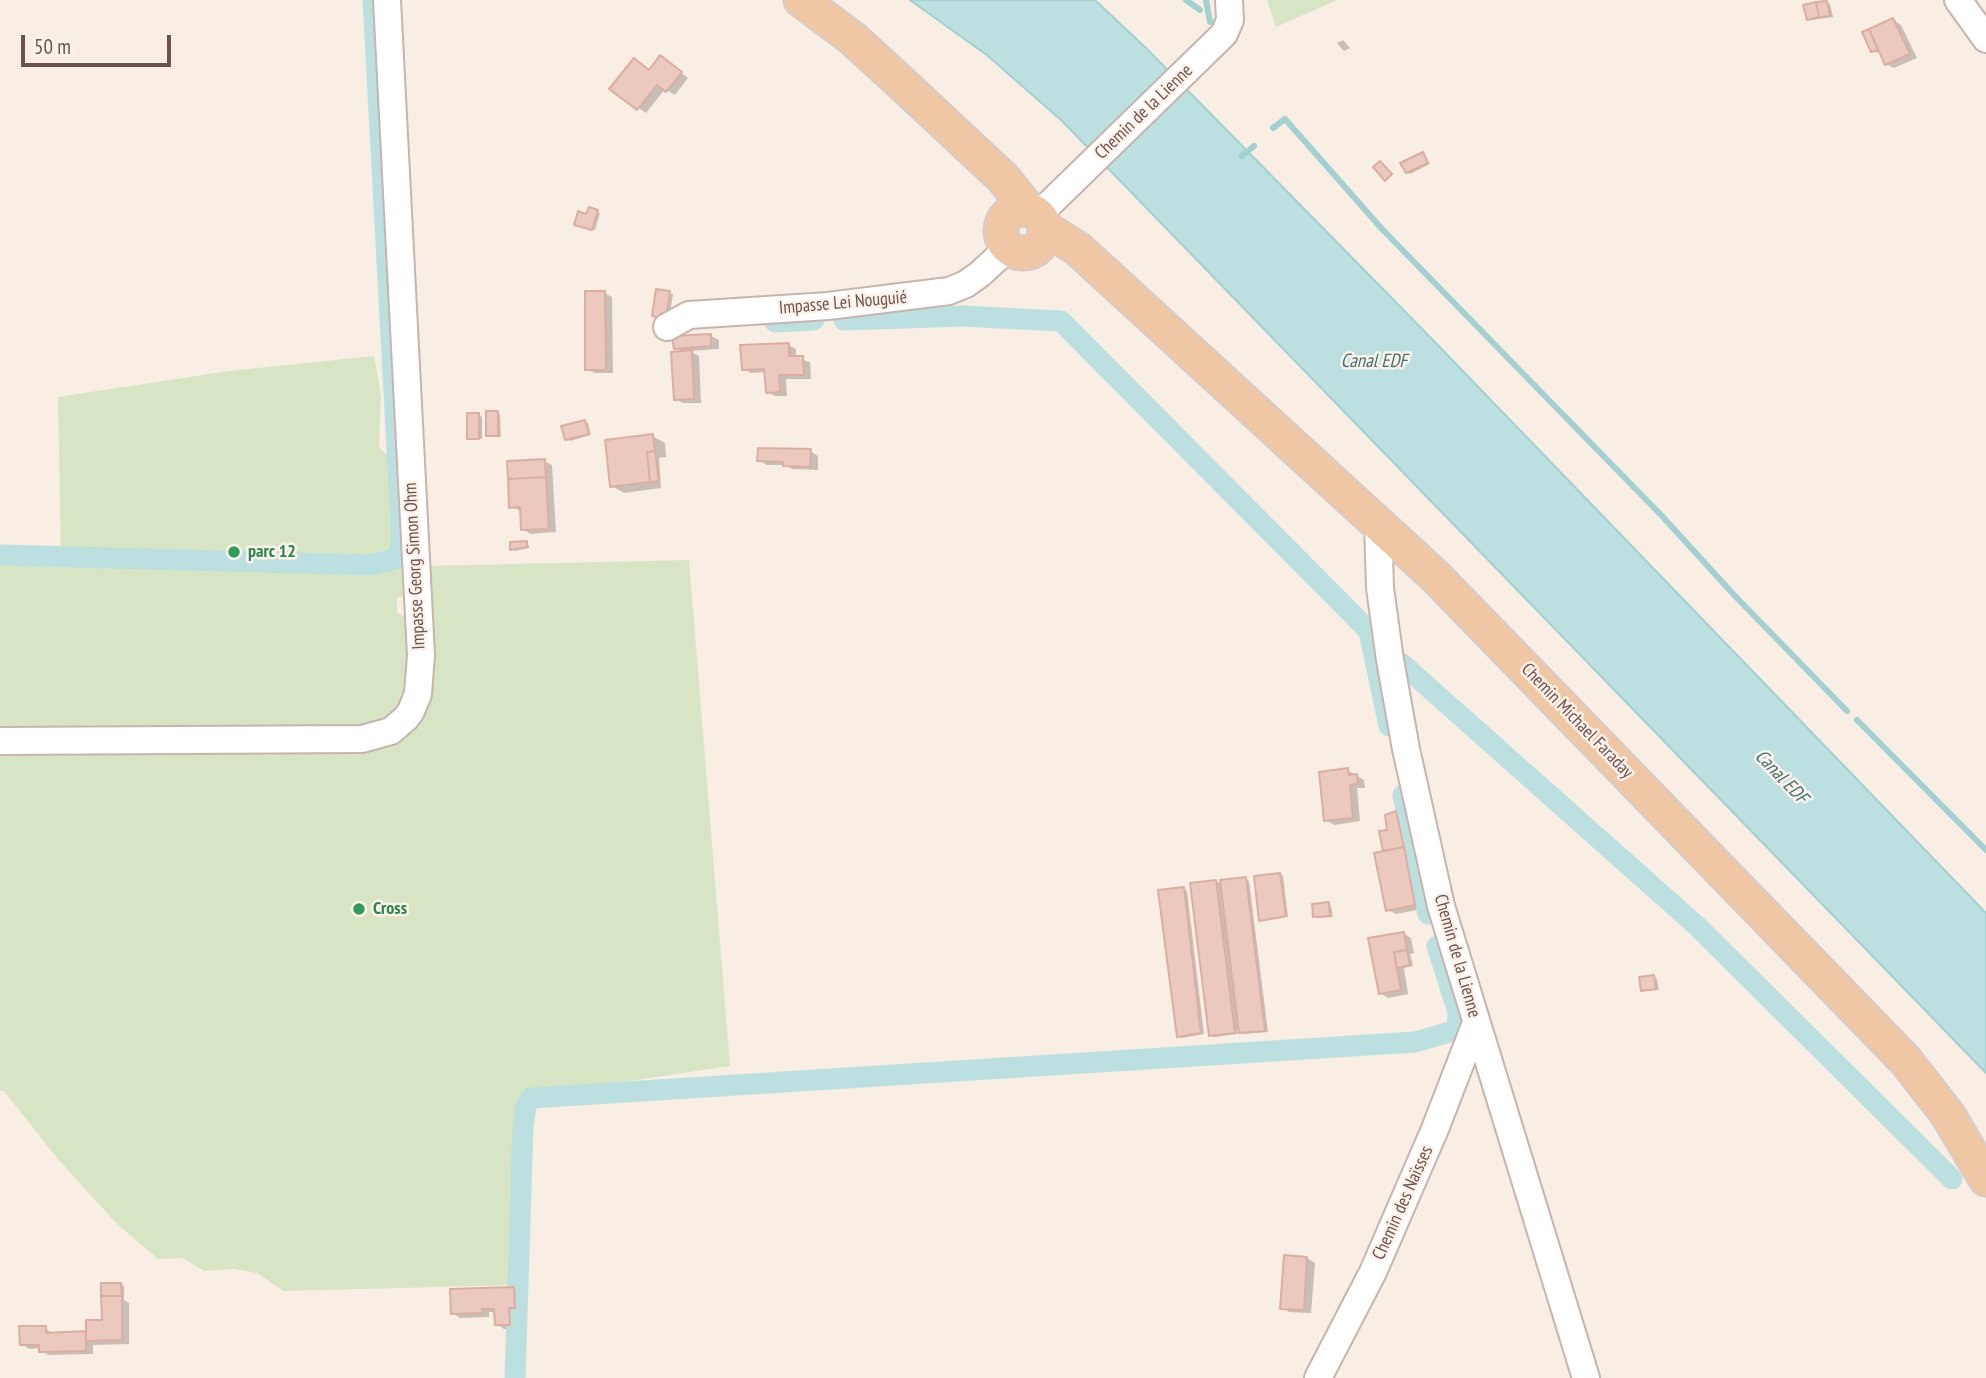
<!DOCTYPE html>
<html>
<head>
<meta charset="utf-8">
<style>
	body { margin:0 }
	#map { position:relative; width:1986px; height:1378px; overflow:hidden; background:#f9eee4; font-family:"PT Sans Narrow",sans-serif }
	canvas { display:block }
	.scale { position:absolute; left:21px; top:35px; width:150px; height:32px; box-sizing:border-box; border:4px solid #6e534d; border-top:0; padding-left:9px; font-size:21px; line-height:24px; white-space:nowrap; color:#6e534d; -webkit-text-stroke:5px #fcf2ea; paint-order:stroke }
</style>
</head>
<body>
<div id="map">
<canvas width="1986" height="1378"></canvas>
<div class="scale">50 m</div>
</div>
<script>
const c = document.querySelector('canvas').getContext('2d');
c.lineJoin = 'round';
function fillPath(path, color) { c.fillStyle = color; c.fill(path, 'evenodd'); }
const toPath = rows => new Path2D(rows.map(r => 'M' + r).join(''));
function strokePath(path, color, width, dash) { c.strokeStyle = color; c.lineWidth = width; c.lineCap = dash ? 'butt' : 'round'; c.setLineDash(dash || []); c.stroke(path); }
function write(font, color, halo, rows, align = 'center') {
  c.font = font + ' "PT Sans Narrow",sans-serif'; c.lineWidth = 5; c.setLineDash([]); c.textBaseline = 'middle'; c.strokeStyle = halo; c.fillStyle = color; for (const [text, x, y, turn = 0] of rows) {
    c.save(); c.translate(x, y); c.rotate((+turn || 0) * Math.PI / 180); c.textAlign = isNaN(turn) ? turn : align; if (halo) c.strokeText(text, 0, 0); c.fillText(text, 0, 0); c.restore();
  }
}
fillPath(toPath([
	[1267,0,1337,0,1276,27],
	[374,356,381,395,379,447,400,468,410,596,397,597,397,612,412,622,413,678,400,714,365,734,0,735,0,562,61,562,58,397,229,371],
	[689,560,730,1066,530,1096,513,1285,283,1291,257,1273,234,1269,204,1271,183,1258,158,1259,117,1224,57,1158,4,1091,0,1091,0,751,413,728,424,566]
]), '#d7e5c5');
const water = toPath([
	[910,0,1095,0,1147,49,1431,338,1986,913,1986,1073,1062,121,988,56,910,0]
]);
fillPath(water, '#bbe0df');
strokePath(water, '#a3d0d0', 2);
fillPath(toPath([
	[1827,2,1830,4,1833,17,1812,20,1809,18],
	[1893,20,1901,25,1917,58,1894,68,1886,64,1881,51,1876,53,1873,51,1864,33],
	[1343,40,1350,48,1344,51,1337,43],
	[668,62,688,78,675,95,665,89,646,113,612,89],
	[1423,154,1430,164,1410,174,1407,172],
	[597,212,600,213,595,230,579,226,587,216],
	[657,291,673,294,669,319,653,316],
	[604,293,612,297,613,373,595,373,587,369],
	[711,336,719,340,719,349,690,351,699,356,701,403,683,403,675,399,684,352,675,348],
	[788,345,796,349,796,358,810,362,811,379,786,379,787,396,775,396,767,392,766,372,751,373,743,369],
	[497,412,500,414,501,437,491,437,488,435],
	[479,415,482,417,482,439,472,439,469,438],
	[585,422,588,423,591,435,570,441,567,439],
	[652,436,665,443,666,457,659,458,661,488,624,493,612,486],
	[810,451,818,456,818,470,792,469,785,465,767,465,759,460],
	[544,461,552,465,556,532,530,534,523,529,522,511,511,507],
	[526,543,529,545,529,548,515,551,512,549],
	[1347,770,1364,780,1365,788,1357,788,1360,821,1334,825,1326,820],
	[1396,813,1404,818,1422,909,1396,914,1388,910,1385,852,1381,832,1389,831],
	[1280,874,1283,876,1288,917,1264,921,1261,920],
	[1246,879,1249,881,1268,1032,1244,1034,1237,1030,1238,1034,1214,1037,1210,1035,1216,881,1223,885],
	[1183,889,1187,891,1204,1034,1182,1038,1179,1036],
	[1328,904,1331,906,1333,917,1318,918,1315,916],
	[1403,933,1411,938,1414,953,1410,954,1413,966,1404,968,1408,994,1388,998,1380,993,1370,940],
	[1654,977,1657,979,1659,990,1646,991,1643,989],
	[1307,1258,1315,1263,1311,1313,1289,1312,1282,1308],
	[121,1284,124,1286,124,1300,129,1303,129,1344,93,1345,93,1354,48,1355,41,1348,29,1349,21,1344,45,1328,53,1334,87,1333,104,1322],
	[513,1289,521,1293,522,1312,516,1312,517,1328,504,1329,497,1324,496,1312,489,1312,489,1317,460,1318,453,1313]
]), '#0003');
strokePath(toPath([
	[1186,0,1200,10],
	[1206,0,1210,22],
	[1273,128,1285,119,1382,229,1662,516,1735,596,1847,711],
	[1242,156,1254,146],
	[1857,720,1986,850]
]), '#a3d0d0', 6);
strokePath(toPath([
	[961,316,1061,321,1369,631,1389,726],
	[844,320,966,316],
	[775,322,814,320],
	[0,555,371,565,398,558,402,541,373,0],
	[1401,663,1697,926,1952,1179],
	[1403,795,1428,914],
	[515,1378,523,1126,526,1106,531,1098,1415,1042,1457,1030,1458,1012,1437,946]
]), '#bbe0df', 21);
const building = toPath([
	[1827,1,1830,16,1819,17,1816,2,1827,1],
	[1816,2,1819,17,1807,20,1803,5,1816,2],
	[1893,18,1910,54,1885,65,1869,29,1893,18],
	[1869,29,1878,50,1871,52,1862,32,1869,29],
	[660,55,682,72,666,92,657,85,637,110,609,89,634,58,649,70,660,55],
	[1423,152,1428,163,1406,173,1400,163,1423,152],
	[1380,161,1392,174,1385,181,1373,167,1380,161],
	[589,207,598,210,592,230,574,225,578,211,586,214,589,207],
	[656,289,670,291,666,319,652,316,656,289],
	[585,291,605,291,606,370,585,370,585,291],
	[711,334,711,346,674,349,672,336,711,334],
	[789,343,789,356,803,356,804,375,779,375,780,392,766,393,764,369,742,370,740,345,789,343],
	[692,350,694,399,674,400,671,352,692,350],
	[486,411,498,411,498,436,486,436,486,411],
	[467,413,479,413,479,439,467,439,467,413],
	[585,420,589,434,565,440,561,426,585,420],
	[653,434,655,451,647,452,650,482,610,487,605,440,653,434],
	[758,448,811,449,810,467,783,466,783,462,757,461,758,448],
	[655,451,659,481,650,482,647,452,655,451],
	[545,459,546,477,508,479,507,461,545,459],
	[546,477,549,529,521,530,520,507,509,508,508,479,546,477],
	[527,541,527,547,510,550,510,542,527,541],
	[1348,768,1349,775,1357,774,1358,784,1350,785,1353,818,1324,821,1319,772,1348,768],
	[1396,811,1404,847,1383,851,1379,831,1387,830,1385,815,1396,811],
	[1404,847,1415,905,1386,911,1374,853,1404,847],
	[1280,873,1286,916,1259,921,1254,876,1280,873],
	[1246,877,1265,1031,1239,1033,1220,880,1246,877],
	[1216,880,1235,1033,1209,1036,1190,883,1216,880],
	[1184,887,1201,1033,1177,1037,1158,890,1184,887],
	[1329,902,1330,916,1313,917,1312,904,1329,902],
	[1404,932,1407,950,1394,952,1401,990,1379,994,1368,938,1404,932],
	[1407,950,1410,965,1397,968,1394,952,1407,950],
	[1654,975,1656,989,1641,991,1639,977,1654,975],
	[1284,1255,1307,1257,1304,1310,1280,1309,1284,1255],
	[101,1283,121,1283,122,1296,101,1296,101,1283],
	[514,1287,515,1308,509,1308,510,1325,495,1325,494,1309,482,1309,482,1313,451,1314,450,1289,514,1287],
	[101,1296,122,1296,122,1340,86,1341,86,1320,102,1320,101,1296],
	[19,1326,46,1326,46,1333,86,1331,86,1351,39,1352,39,1345,20,1345,19,1326]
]);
fillPath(building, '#ebc9bf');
strokePath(building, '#dcaea2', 2);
const minor = toPath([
	[1958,0,1986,39],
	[1038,215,1224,34,1230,20,1229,0],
	[667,327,689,315,828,306,949,291,966,284,980,274,1008,248],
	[1378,523,1380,588,1390,660,1406,749,1441,906,1586,1378],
	[0,741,362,739,391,731,406,718,411,711,418,694,421,655,387,0],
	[1318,1378,1373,1272,1435,1129,1476,1023]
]);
const major = toPath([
	[801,0,852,38,897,79,1003,178,1029,210],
	'1001 231a22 22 0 1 1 44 0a22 22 0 1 1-44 0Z',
	[1045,228,1078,249,1436,577,1906,1061,1948,1115,1986,1179]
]);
strokePath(minor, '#c8b4ac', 30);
strokePath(major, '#d4cbca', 37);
strokePath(minor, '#fff', 26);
strokePath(major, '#f0c7a4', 33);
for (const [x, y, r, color] of [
	[234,552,7,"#2e9e5b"],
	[359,909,7,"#2e9e5b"]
]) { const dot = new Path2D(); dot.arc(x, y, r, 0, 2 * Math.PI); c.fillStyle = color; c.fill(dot); strokePath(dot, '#fcf2ea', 2.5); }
write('18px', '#6e534d', '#fcf2ea', [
	["Chemin de la Lienne",1144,112,-44],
	["Impasse Lei Nouguié",843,303,-5],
	["Impasse Georg Simon Ohm",415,566,-93],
	["Chemin Michael Faraday",1577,721,46],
	["Chemin de la Lienne",1457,956,74],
	["Chemin des Naïsses",1403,1203,-66]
]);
write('bold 18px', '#27864d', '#fcf2ea', [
	["parc 12",248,552],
	["Cross",373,909]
], 'left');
write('italic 19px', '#437272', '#fcf2ea', [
	["Canal EDF",1374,362],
	["Canal EDF",1781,777,46]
]);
</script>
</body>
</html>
